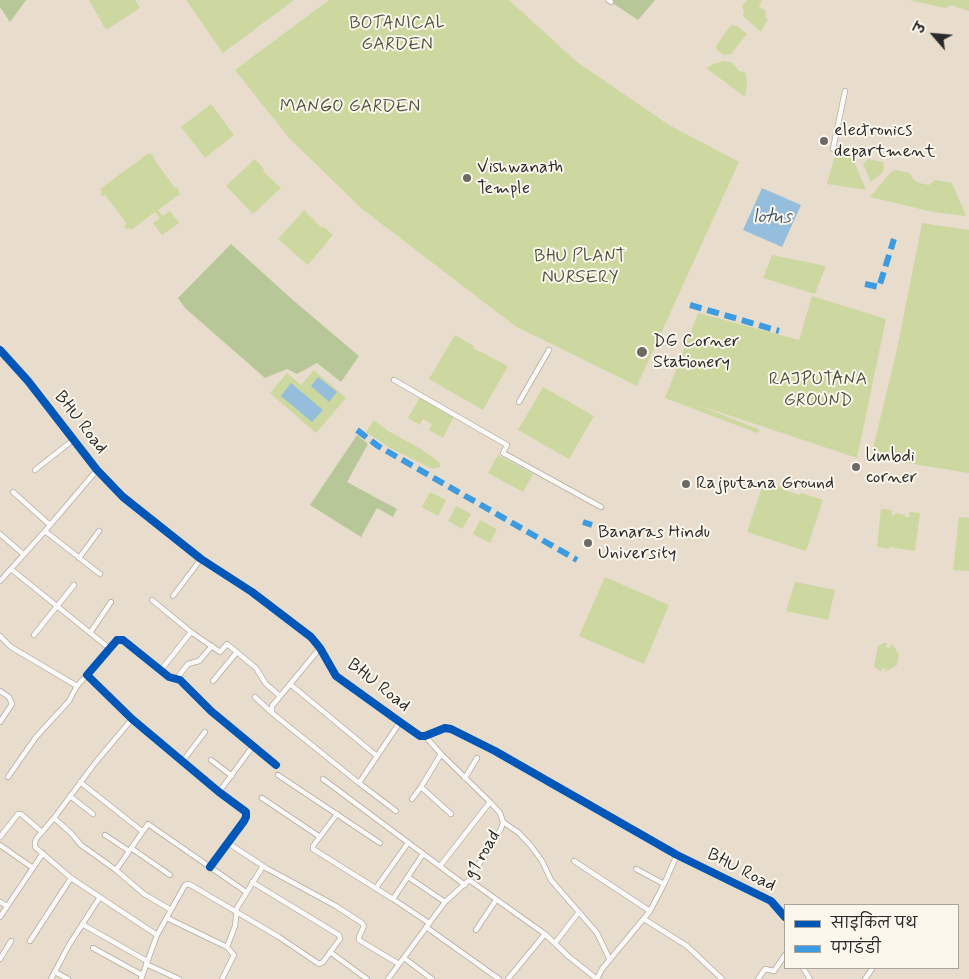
<!DOCTYPE html>
<html>
<head>
<meta charset="utf-8">
<style>
	body { margin:0 }
	#map { position:relative; width:969px; height:979px; overflow:hidden; background:#e8ddcd; font-family:Mynerve,"Playpen Sans Deva",sans-serif }
	canvas { display:block }
	.legend { position:absolute; left:784px; top:904px; width:175px; height:65px; box-sizing:border-box; background:#fbf7ec; border:1px solid #a8a59f; margin:0; padding:6px 9px; list-style:none; font-size:15px; color:#2b2b2b }
	.legend li { display:flex; align-items:center; gap:10px; height:25px }
	.legend b { width:25px; border:1px solid #a8a59f }
	.north { position:absolute; left:909px; top:10px; width:50px; height:50px; -webkit-text-stroke:4px #fbf7ec; paint-order:stroke; rotate:297deg; font-size:14px; font-weight:700; line-height:20px; text-align:center; color:#2b2b2b }
	.north::after { content:''; display:block; margin:auto; width:18px; height:22px; background:#2b2b2b; clip-path:polygon(50% 0,100% 100%,50% 72%,0 100%) }
</style>
</head>
<body>
<div id="map">
<canvas width="969" height="979"></canvas>
<ul class="legend">
<li><b style="height:6px;background:#0057b8"></b>साइकिल पथ</li>
<li><b style="height:6px;background:#3d9ce1"></b>पगडंडी</li>
</ul>
<div class="north">उ</div>
</div>
<script>
const c = document.querySelector('canvas').getContext('2d');
c.lineJoin = 'round';
function fillPath(path, color) { c.fillStyle = color; c.fill(path, 'evenodd'); }
const toPath = rows => new Path2D(rows.map(r => 'M' + r).join(''));
function strokePath(path, color, width, dash) { c.strokeStyle = color; c.lineWidth = width; c.lineCap = dash ? 'butt' : 'round'; c.setLineDash(dash || []); c.stroke(path); }
function write(font, color, halo, rows, align = 'center') {
  c.font = font + ' Mynerve,sans-serif'; c.lineWidth = 4; c.setLineDash([]); c.textBaseline = 'middle'; c.strokeStyle = halo; c.fillStyle = color; for (const [text, x, y, turn = 0] of rows) {
    c.save(); c.translate(x, y); c.rotate((+turn || 0) * Math.PI / 180); c.textAlign = isNaN(turn) ? turn : align; if (halo) c.strokeText(text, 0, 0); c.fillText(text, 0, 0); c.restore();
  }
}
fillPath(toPath([
	[89,0,135,0,140,8,106,30],
	[186,0,294,0,223,53],
	[329,0,509,0,577,62,669,125,739,162,637,386,515,326,361,208,289,138,235,70],
	[747,0,762,0,759,7,766,11,765,17,768,19,761,32,743,16,744,11,742,6],
	[909,0,969,0,969,11,951,5,945,8],
	[731,25,737,26,747,34,731,54,723,55,716,49,716,46],
	[724,61,733,63,739,71,745,72,747,81,745,97,706,68,713,64],
	[211,104,234,135,205,158,181,127],
	[149,153,151,155,152,154,154,157,153,158,175,188,177,187,180,194,158,210,163,216,170,211,179,223,162,235,153,223,160,218,155,212,131,230,129,228,127,230,124,226,127,224,105,195,102,196,100,193,102,192,100,189],
	[838,153,850,155,853,159,866,190,827,184,835,155],
	[255,159,264,169,263,171,281,188,253,214,226,186],
	[868,159,884,162,883,172,871,182,863,164],
	[896,170,910,173,914,180,919,183,929,185,935,180,952,183,966,216,933,212,870,197,891,172],
	[304,210,322,228,324,227,333,235,308,265,278,239],
	[922,223,969,230,969,473,871,457,897,349],
	[772,255,826,266,815,294,763,278],
	[812,296,886,319,857,458,695,404,758,429,760,431,757,433,665,398,698,313,799,340],
	[455,335,474,346,473,348,508,366,483,410,429,379],
	[314,370,346,398,316,433,270,393,287,373,301,385],
	[543,387,594,416,569,459,518,430],
	[420,397,454,416,443,438,429,430,432,424,423,419,420,425,408,418],
	[374,420,388,431,421,449,439,462,440,467,432,469,390,448,366,432],
	[498,455,533,474,523,492,488,473],
	[764,481,784,488,784,490,800,495,801,493,823,500,806,551,747,532],
	[430,492,446,500,438,516,422,507],
	[456,506,471,514,462,529,448,521],
	[881,509,892,510,892,515,895,515,895,513,905,515,905,517,909,517,909,512,920,513,915,551,890,547,889,549,877,547],
	[959,517,969,518,969,571,953,570],
	[480,520,497,529,490,543,473,534],
	[605,577,669,605,644,664,579,636],
	[795,582,835,590,828,620,786,611],
	[884,643,887,643,886,647,890,648,891,644,894,646,899,655,897,665,885,672,886,669,882,668,881,672,874,666,878,646]
]), '#ccd89f');
fillPath(toPath([
	[0,0,26,0,10,22,0,7],
	[613,0,655,0,638,20,611,2],
	[231,244,294,301,359,356,341,382,317,363,297,374,287,369,265,378,185,308,178,298],
	[357,435,368,444,347,482,397,509,393,517,377,508,361,537,310,505]
]), '#b8c797');
fillPath(toPath([
	[762,188,801,205,782,247,743,230],
	[318,377,337,392,329,402,311,386],
	[291,383,323,410,312,422,281,396]
]), '#95bedd');
const minor = toPath([
	[608,0,611,2],
	[833,149,845,91],
	[0,350,28,381,97,470,123,497,201,559,252,592,311,637,320,648,336,676,400,722,420,736,425,736,445,728,451,729,495,751,677,855,771,901,785,917],
	[394,380,507,445,503,453,601,507],
	[519,402,549,350],
	[35,470,73,440],
	[13,492,50,525],
	[45,531,100,574],
	[0,534,23,554],
	[79,558,99,531],
	[11,569,109,648],
	[0,581,45,531,97,470],
	[173,596,201,559],
	[152,600,191,632,220,652,227,644,256,668,266,684,280,696],
	[90,633,111,602],
	[34,635,74,585],
	[0,636,11,647,77,686],
	[320,648,272,706,272,713,359,783,400,722],
	[161,670,191,632],
	[177,678,188,664,199,661,212,646],
	[213,681,237,652],
	[290,684,377,756],
	[0,691,9,697,12,704,0,722],
	[255,697,271,712],
	[132,719,95,763,54,818,36,839,35,843,35,847,71,878,157,935],
	[211,760,232,776],
	[182,762,205,732],
	[278,775,380,843],
	[8,777,36,737,69,701,77,686,87,675],
	[465,778,477,758],
	[323,779,465,885],
	[80,782,142,831],
	[359,783,396,811],
	[421,787,451,814],
	[219,792,253,746],
	[70,796,93,814],
	[262,798,320,837],
	[412,799,421,787,441,754],
	[337,814,313,846,313,849,393,899,429,923],
	[54,818,71,833,81,845,116,870,144,894,171,910],
	[503,822,519,833,531,846,542,861,551,880,597,933,610,960],
	[105,835,129,851],
	[0,837,18,814,21,814,42,832],
	[228,843,266,868,336,906,362,923,364,926,359,937,359,940,399,964],
	[0,845,33,868],
	[131,848,170,875],
	[574,861,650,911],
	[440,866,490,802],
	[210,867,244,821,246,817,246,812,219,792,132,719,87,675,117,640,123,640,169,677,180,680,211,711,276,765],
	[636,869,664,884],
	[116,870,148,824,246,892],
	[408,877,445,902],
	[469,880,545,934,568,956,597,979],
	[376,888,408,843],
	[393,899,423,854],
	[0,902,7,906],
	[0,917,43,853],
	[167,918,227,947],
	[644,919,687,946,722,979],
	[82,924,147,961],
	[426,927,499,979],
	[476,930,496,900],
	[30,941,71,878],
	[555,943,579,912],
	[93,948,142,975],
	[330,952,367,979],
	[404,958,432,979],
	[0,959,11,941],
	[146,964,179,979],
	[803,968,810,979],
	[55,972,68,979],
	[51,979,69,945,100,897],
	[141,979,157,935,185,885,189,884,279,937,319,964,323,962,340,939,339,935,252,882],
	[222,979,234,955,227,947,235,926,237,908,263,866],
	[388,979,445,902,469,880,501,829,503,822,500,813,490,802,441,754,425,736],
	[508,979,545,934],
	[597,979,602,969,650,911,664,884,677,855],
	[758,979,765,969,774,971,785,955],
	[865,979,872,969]
]);
strokePath(minor, '#b3aca2', 6);
strokePath(minor, '#fcfaf8', 4.5);
strokePath(toPath([
	[865,284,879,287,894,239],
	[690,305,779,331],
	[357,430,378,446,577,560],
	[583,522,592,525]
]), '#3d9ce1', 6, [12, 6]);
strokePath(toPath([
	[0,350,28,381,97,470,123,497,201,559,252,592,311,637,320,648,336,676,400,722,420,736,425,736,445,728,451,729,495,751,677,855,771,901,785,917],
	[210,867,244,821,246,817,246,812,219,792,132,719,87,675,117,640,123,640,169,677,180,680,211,711,276,765]
]), '#0057b8', 8);
for (const [x, y, r, color] of [
	[824,141,5,"#6d6964"],
	[467,178,5,"#6d6964"],
	[642,352,6,"#6d6964"],
	[856,467,5,"#6d6964"],
	[686,484,5,"#6d6964"],
	[588,543,5,"#6d6964"]
]) { const dot = new Path2D(); dot.arc(x, y, r, 0, 2 * Math.PI); c.fillStyle = color; c.fill(dot); strokePath(dot, '#fbf7ec', 2); }
write('18px', '#4e553f', '#fbf7ec', [
	["BOTANICAL",397,24],
	["GARDEN",397,45],
	["MANGO GARDEN",350,107],
	["BHU PLANT",580,257],
	["NURSERY",580,278],
	["RAJPUTANA",818,380],
	["GROUND",818,401]
]);
write('18px', '#2b2b2b', '#fbf7ec', [
	["electronics",834,131],
	["department",834,152],
	["Vishwanath",477,168],
	["Temple",477,189],
	["DG Corner",653,342],
	["Stationery",653,363],
	["limbdi",866,457],
	["corner",866,478],
	["Rajputana Ground",696,484],
	["Banaras Hindu",598,533],
	["University",598,554]
], 'left');
write('18px', '#2b2b2b', '#fbf7ec', [
	["BHU Road",80,423,52],
	["BHU Road",378,686,38],
	["g1 road",483,855,-58],
	["BHU Road",741,871,27]
]);
write('italic 19px', '#445a6c', '#fbf7ec', [
	["lotus",772,218]
]);
</script>
</body>
</html>
